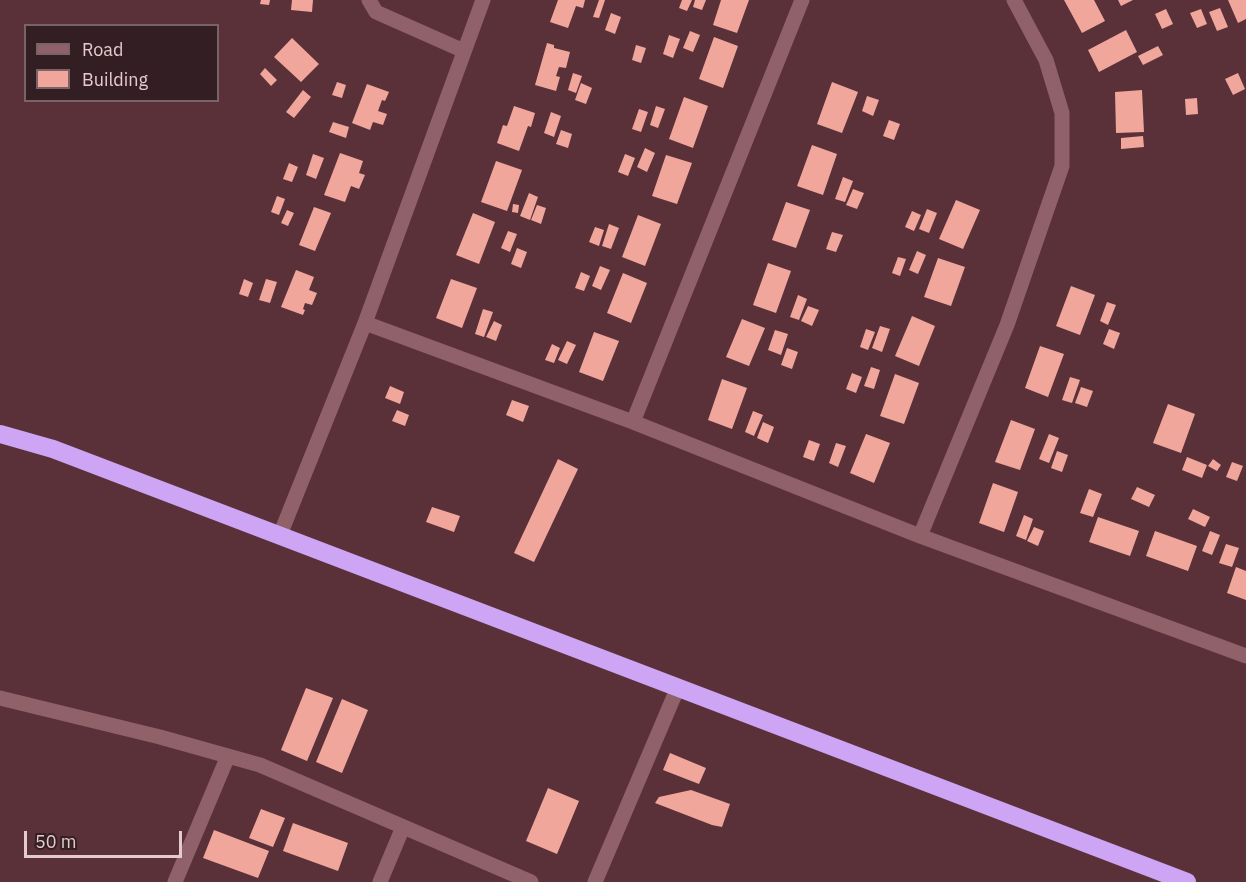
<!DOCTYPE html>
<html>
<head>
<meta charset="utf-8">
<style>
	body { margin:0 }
	#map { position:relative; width:1246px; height:882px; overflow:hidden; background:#5a3139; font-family:"IBM Plex Sans",sans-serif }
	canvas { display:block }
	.legend { position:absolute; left:24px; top:24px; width:195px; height:78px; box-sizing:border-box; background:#331f23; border:2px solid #7a6367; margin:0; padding:8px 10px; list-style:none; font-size:18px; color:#e5cace }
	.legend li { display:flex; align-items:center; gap:12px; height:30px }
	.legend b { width:30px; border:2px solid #7a6367 }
	.scale { position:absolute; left:24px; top:831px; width:158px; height:27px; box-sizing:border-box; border:3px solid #e5cace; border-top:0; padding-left:8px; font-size:18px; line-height:21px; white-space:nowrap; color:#e5cace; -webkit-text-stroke:4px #331f23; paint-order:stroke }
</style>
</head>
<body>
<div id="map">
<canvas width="1246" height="882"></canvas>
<ul class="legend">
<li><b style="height:8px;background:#906169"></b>Road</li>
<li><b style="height:16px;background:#f1a69c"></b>Building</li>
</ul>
<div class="scale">50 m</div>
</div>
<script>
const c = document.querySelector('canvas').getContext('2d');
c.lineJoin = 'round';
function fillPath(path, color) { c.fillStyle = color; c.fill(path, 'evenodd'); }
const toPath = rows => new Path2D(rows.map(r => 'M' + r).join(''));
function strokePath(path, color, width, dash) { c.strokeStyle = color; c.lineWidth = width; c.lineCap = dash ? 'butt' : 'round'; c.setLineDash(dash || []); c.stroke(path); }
fillPath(toPath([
	[261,0,270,0,269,5,260,4],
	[292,0,313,0,312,12,291,10],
	[558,0,585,0,583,8,576,6,568,28,550,22],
	[599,0,605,0,599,18,593,17],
	[682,0,692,0,687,11,679,8],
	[695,0,706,0,702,10,693,7],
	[721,0,749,0,737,33,713,25],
	[1064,0,1094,0,1105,21,1082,33],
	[1118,0,1133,0,1121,6],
	[1228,0,1246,0,1246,19,1238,23],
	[1220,8,1228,27,1217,31,1209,12],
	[1166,9,1173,24,1162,29,1155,14],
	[1201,9,1207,24,1197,28,1190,13],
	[611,13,621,17,615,34,605,30],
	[1126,30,1137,52,1099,72,1088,50],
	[690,31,700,35,693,52,683,48],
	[669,35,680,39,673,58,663,54],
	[714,37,738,46,723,88,699,79],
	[292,38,319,64,301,82,274,57],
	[547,43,554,45,554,48,570,52,566,68,559,67,556,76,560,77,556,91,535,85],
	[636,45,646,48,641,63,632,60],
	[1158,46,1163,55,1143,65,1138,56],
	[265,68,277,80,271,86,260,74],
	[573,73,582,76,576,93,568,90],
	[1238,73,1245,89,1233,95,1225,79],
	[337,82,346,85,342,98,332,95],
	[832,82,858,92,842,133,817,124],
	[581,83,592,88,586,104,575,100],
	[367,84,389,92,385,101,382,100,378,111,387,114,383,125,373,122,370,130,352,123],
	[303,90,311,97,294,118,286,112],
	[1142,90,1144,132,1116,133,1115,92],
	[867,96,879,100,873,116,862,111],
	[684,97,708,106,693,148,669,139],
	[1197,98,1198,114,1186,115,1185,99],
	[514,106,535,113,531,127,528,126,519,151,497,143,503,125,507,126],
	[656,106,665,109,658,128,650,125],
	[639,109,648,112,641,132,632,129],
	[551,112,561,116,554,137,544,133],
	[889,120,900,124,894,140,883,136],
	[333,122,349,127,346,138,329,132],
	[561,130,572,134,568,148,556,144],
	[1143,136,1144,147,1121,149,1121,138],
	[812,145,837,154,823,195,797,186],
	[645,148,655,153,647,172,637,167],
	[340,153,363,161,359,173,365,175,359,189,351,186,345,202,324,195],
	[313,154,324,158,316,179,306,175],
	[625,154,635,158,628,176,618,172],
	[666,155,692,163,677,204,652,196],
	[496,161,522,170,507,211,481,202],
	[289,163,298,167,292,182,283,179],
	[843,177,853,181,845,202,835,199],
	[853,189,864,193,857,209,846,205],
	[529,193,538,197,530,220,520,216],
	[277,196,285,199,279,215,271,212],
	[956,200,980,210,963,249,939,239],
	[786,202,810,210,796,248,772,240],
	[513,204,519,205,518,213,512,212],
	[537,205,546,208,541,224,531,220],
	[314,207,331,213,315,251,299,245],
	[927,209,937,213,929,233,919,229],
	[287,210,294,213,288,226,281,223],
	[912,211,921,215,914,231,905,227],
	[473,213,495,222,479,264,456,255],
	[638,215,661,224,645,266,622,257],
	[609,224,619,228,611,249,602,246],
	[595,227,604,230,599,246,589,242],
	[508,231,517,234,510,252,501,248],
	[832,232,843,235,836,252,826,249],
	[517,248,527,252,521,268,511,264],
	[917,251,926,255,918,274,909,270],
	[898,257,906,259,900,276,892,273],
	[938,258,965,267,951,306,924,297],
	[768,263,791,271,776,313,753,305],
	[600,266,610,270,601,290,592,286],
	[296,270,314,277,309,290,317,293,312,305,305,303,303,309,305,310,303,315,281,307],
	[581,272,590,276,584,291,575,288],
	[623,273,647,283,631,323,607,313],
	[244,279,253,283,248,297,239,294],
	[266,279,277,282,270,303,259,300],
	[451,279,477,288,462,328,436,318],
	[1071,286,1095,295,1080,335,1056,326],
	[798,295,807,299,799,320,790,317],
	[1107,302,1116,305,1108,325,1100,321],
	[808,306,819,310,812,326,801,321],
	[483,309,493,312,484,337,475,334],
	[912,316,935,326,919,366,895,356],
	[742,319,765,328,749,366,726,357],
	[494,321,502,325,496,341,486,337],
	[880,326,890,329,882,352,872,348],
	[866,329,875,332,868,350,860,347],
	[1109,329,1120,333,1114,349,1103,344],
	[775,330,788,334,781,355,768,350],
	[594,332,619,341,603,381,579,372],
	[567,341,576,345,567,364,558,360],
	[552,344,560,348,554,363,545,360],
	[1040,346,1064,354,1048,397,1025,388],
	[787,348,798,352,792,369,781,365],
	[871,367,880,370,874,389,864,386],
	[852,373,862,377,856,393,846,389],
	[895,374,919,383,904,424,880,416],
	[1070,377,1080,380,1072,403,1062,400],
	[722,379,747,388,732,429,708,420],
	[390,386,404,392,400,404,385,398],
	[1081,387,1093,391,1087,407,1075,403],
	[512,400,529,406,523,422,506,415],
	[1168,404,1195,414,1181,453,1153,443],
	[397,410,409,415,405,426,392,421],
	[753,411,763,415,754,436,745,432],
	[1011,420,1035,429,1020,470,995,462],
	[763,422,774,427,768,443,757,438],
	[866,434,890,443,874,483,850,473],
	[1049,434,1059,438,1049,463,1039,459],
	[809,440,820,444,814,461,803,457],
	[836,443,846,446,838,467,829,463],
	[1057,451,1068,455,1062,472,1051,468],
	[1187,457,1207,465,1202,478,1182,470],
	[558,459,578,469,534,562,514,553],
	[1213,459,1221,465,1217,471,1208,466],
	[1232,462,1243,466,1237,481,1226,477],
	[993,483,1018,492,1004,532,979,523],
	[1137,487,1155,495,1149,507,1131,499],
	[1089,489,1102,494,1093,517,1080,513],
	[432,507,460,516,454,532,426,522],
	[1193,509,1210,517,1205,527,1188,519],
	[1024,515,1033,519,1026,540,1016,536],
	[1098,517,1139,531,1130,556,1089,542],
	[1034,527,1044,531,1038,546,1027,541],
	[1155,531,1197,546,1188,571,1146,556],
	[1210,531,1220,535,1212,555,1202,551],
	[1226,544,1239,548,1232,567,1219,563],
	[1236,567,1246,571,1246,600,1227,593],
	[306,688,333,698,307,761,281,750],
	[342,699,368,710,342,773,316,762],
	[670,753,706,768,699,784,663,770],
	[548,788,579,801,557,854,526,841],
	[691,790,730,804,722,827,712,825,655,803,659,797],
	[261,809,285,818,273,847,249,838],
	[293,823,348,843,338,871,283,851],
	[214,830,269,851,258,878,203,858]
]), '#f1a69c');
strokePath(toPath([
	[369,0,376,12,464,51],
	[365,323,633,422,920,536,1246,656],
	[633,422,802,0],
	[280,535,365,323,483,0],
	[920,536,1007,325,1062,166,1062,113,1046,60,1014,0],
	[0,698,160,737,260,765,531,882],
	[175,882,228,756],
	[380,882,403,827],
	[595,882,678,687]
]), '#906169', 15);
strokePath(toPath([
	[0,434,53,449,1187,882]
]), '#cea4f5', 18);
</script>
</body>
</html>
